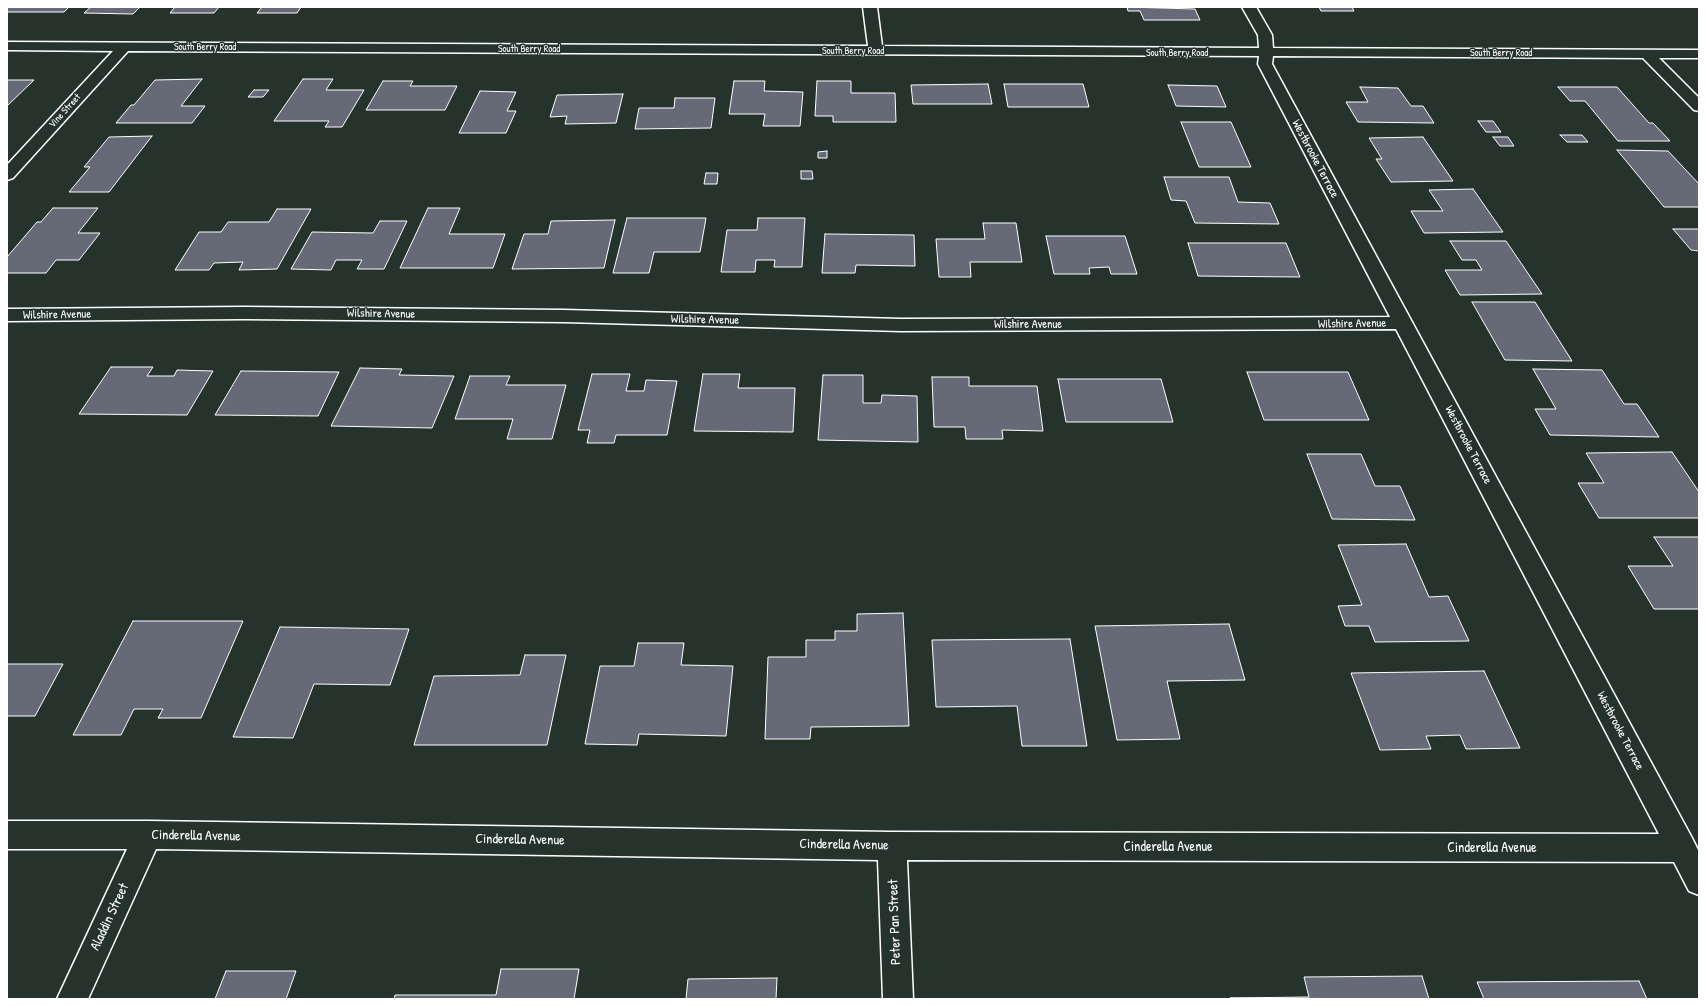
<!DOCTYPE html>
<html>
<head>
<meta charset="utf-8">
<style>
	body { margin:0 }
	#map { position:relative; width:1706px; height:1006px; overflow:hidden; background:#26332d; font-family:"Patrick Hand",sans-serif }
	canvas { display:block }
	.frame { position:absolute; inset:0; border:8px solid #fff; pointer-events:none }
</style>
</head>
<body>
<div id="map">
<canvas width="1706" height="1006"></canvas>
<div class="frame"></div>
</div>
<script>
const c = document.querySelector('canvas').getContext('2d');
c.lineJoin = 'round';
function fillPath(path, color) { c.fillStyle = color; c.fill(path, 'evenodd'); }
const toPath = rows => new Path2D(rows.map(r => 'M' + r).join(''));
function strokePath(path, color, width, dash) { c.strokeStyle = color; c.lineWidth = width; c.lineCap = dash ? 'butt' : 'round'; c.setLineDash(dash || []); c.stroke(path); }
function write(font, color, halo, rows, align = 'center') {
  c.font = font + ' "Patrick Hand",sans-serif'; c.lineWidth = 3; c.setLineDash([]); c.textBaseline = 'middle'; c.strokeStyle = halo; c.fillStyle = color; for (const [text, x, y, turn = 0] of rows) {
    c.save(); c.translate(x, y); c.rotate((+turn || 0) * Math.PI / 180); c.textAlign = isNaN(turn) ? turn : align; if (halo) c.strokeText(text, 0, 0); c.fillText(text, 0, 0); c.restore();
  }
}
const building = toPath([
	[7,7,69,7,64,12,7,12,7,7],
	[91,7,140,7,133,14,84,13,91,7],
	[175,7,219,7,214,13,170,13,175,7],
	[262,7,301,7,297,13,257,13,262,7],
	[1127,7,1195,9,1200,20,1144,20,1140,11,1128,11,1127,7],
	[1319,7,1352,7,1354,11,1321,11,1319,7],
	[202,79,181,106,205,106,192,123,116,123,131,105,134,105,155,80,202,79],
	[303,79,333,79,326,90,364,90,342,127,325,127,329,121,274,121,303,79],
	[7,80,34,80,7,106,7,80],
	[383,81,413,81,410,86,457,86,445,110,366,110,383,81],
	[734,81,765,81,764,91,803,92,800,126,763,126,765,114,729,114,734,81],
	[817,81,851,81,851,93,895,93,896,122,833,122,833,116,815,116,817,81],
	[988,84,992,104,913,104,911,85,988,84],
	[1004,84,1083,84,1089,107,1008,107,1004,84],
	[1168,85,1217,86,1226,107,1176,106,1168,85],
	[1360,87,1398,88,1411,106,1423,106,1434,123,1358,122,1346,102,1368,102,1360,87],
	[1558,87,1617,87,1649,123,1653,123,1670,141,1618,141,1585,101,1570,101,1558,87],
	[254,90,269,90,263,97,248,97,254,90],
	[480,91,516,92,507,111,516,111,506,133,459,133,480,91],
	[623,94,616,123,565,124,567,116,550,117,557,95,623,94],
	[675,98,715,98,711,128,635,129,639,108,674,108,675,98],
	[1478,121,1493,121,1501,132,1486,132,1478,121],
	[1181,122,1231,122,1251,167,1199,167,1181,122],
	[1560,135,1582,135,1588,142,1567,142,1560,135],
	[152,136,109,192,69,192,90,167,84,167,109,137,152,136],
	[1423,137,1453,181,1391,182,1376,159,1382,159,1369,138,1423,137],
	[1493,137,1508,137,1514,146,1500,146,1493,137],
	[1617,150,1668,151,1699,184,1699,207,1664,207,1617,150],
	[827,151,827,158,818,158,818,152,827,151],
	[801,171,812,171,813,179,801,179,801,171],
	[706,173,718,173,717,184,704,184,706,173],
	[1164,177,1229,177,1238,202,1270,203,1279,224,1195,223,1186,201,1171,200,1164,177],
	[1473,189,1503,232,1424,233,1411,211,1443,211,1429,190,1473,189],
	[53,208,98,208,78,233,100,233,79,260,56,260,46,273,7,273,7,257,37,222,41,222,53,208],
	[428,208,460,208,449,234,505,234,493,268,400,268,428,208],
	[277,209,311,209,277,269,239,270,243,262,214,263,209,270,175,270,199,232,221,232,228,222,269,222,277,209],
	[627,218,706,218,700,252,654,252,649,273,613,273,627,218],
	[758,218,805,218,802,267,774,267,775,260,756,260,755,272,721,272,727,230,757,230,758,218],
	[615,220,604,268,512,269,524,234,548,234,551,221,615,220],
	[380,221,407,221,384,269,357,269,362,260,336,260,331,270,291,269,312,232,373,233,380,221],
	[983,223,1016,223,1022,262,970,262,971,277,939,277,936,239,985,239,983,223],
	[1673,229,1699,229,1699,251,1691,250,1673,229],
	[825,234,914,235,915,266,856,265,855,273,822,273,825,234],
	[1046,236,1125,236,1137,274,1111,274,1109,267,1089,268,1090,274,1054,274,1046,236],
	[1450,241,1506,241,1542,294,1460,295,1445,270,1482,270,1476,260,1462,260,1450,241],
	[1188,243,1286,243,1300,277,1198,276,1188,243],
	[1472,302,1535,302,1572,361,1505,360,1472,302],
	[111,367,153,367,147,376,174,376,177,370,213,371,187,415,79,414,111,367],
	[360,368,402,369,399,375,454,376,432,428,331,426,360,368],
	[1533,369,1602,370,1624,404,1637,404,1659,437,1550,435,1535,409,1556,409,1533,369],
	[241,371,339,372,318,416,215,415,241,371],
	[1247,372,1348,372,1369,420,1264,420,1247,372],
	[592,374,630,374,626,391,644,391,646,380,677,381,667,435,616,435,614,443,587,443,590,430,578,430,592,374],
	[703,374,740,374,738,388,795,388,793,432,694,431,703,374],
	[823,375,863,375,863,403,881,403,882,395,917,396,918,442,818,440,823,375],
	[470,376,510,376,506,385,566,385,552,439,507,439,513,419,455,419,470,376],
	[932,377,969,377,969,386,1037,386,1043,431,1002,430,1003,439,966,439,965,427,934,427,932,377],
	[1058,379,1161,379,1173,422,1066,422,1058,379],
	[1672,452,1699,492,1699,518,1599,518,1578,483,1604,483,1586,453,1672,452],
	[1307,454,1361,454,1375,486,1400,486,1415,520,1332,519,1307,454],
	[1654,537,1699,537,1699,609,1654,609,1628,566,1673,566,1654,537],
	[1406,544,1429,597,1448,596,1469,641,1375,642,1369,626,1345,626,1338,606,1362,605,1338,545,1406,544],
	[903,613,909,726,811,727,810,739,765,739,768,657,806,657,806,640,835,640,835,631,857,631,857,614,903,613],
	[133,621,243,621,201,718,158,718,163,709,134,709,121,735,73,735,133,621],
	[1229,624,1245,680,1167,681,1180,739,1117,740,1095,626,1229,624],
	[280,627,409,629,390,685,314,684,293,738,233,737,280,627],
	[1070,639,1087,746,1022,746,1017,706,936,707,932,640,1070,639],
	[638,643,684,643,681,665,733,666,726,736,639,734,637,745,585,744,600,666,634,666,638,643],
	[525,655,566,655,547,745,414,745,434,676,520,675,525,655],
	[7,664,63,664,35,716,7,716,7,664],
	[1484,671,1520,748,1466,749,1460,735,1426,736,1431,749,1380,750,1351,673,1484,671],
	[501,969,579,969,574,999,394,999,395,995,496,995,501,969],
	[226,971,296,971,286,999,215,999,226,971],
	[1422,976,1429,999,1230,998,1309,997,1304,977,1422,976],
	[777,978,776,999,686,999,688,979,777,978],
	[1639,981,1647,999,1484,999,1477,982,1639,981]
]);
fillPath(building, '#666976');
strokePath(building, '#fff', 1);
const minor = toPath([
	[863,7,877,7,882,46,1259,48,1258,35,1242,7,1256,7,1272,35,1273,48,1699,50,1699,58,1659,58,1699,98,1699,111,1694,110,1643,58,1273,56,1272,64,1692,838,1699,852,1699,895,1689,891,1674,862,907,860,913,999,883,999,878,860,156,849,88,999,57,999,127,849,7,849,7,821,148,821,892,832,1659,834,1396,329,901,331,564,322,244,319,7,321,7,309,244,307,564,310,901,319,1390,317,1258,64,1259,56,128,51,13,178,7,180,7,165,113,51,7,50,7,42,868,46,863,7]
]);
strokePath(minor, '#fff', 3);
fillPath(minor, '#26332d');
write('10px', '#fff', '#26332d', [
	["South Berry Road",205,47],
	["South Berry Road",529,49],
	["South Berry Road",853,51],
	["South Berry Road",1177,53],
	["South Berry Road",1501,53],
	["Vine Street",65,111,-48]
]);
write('12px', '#fff', '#26332d', [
	["Westbrooke Terrace",1315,159,62],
	["Wilshire Avenue",381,314,1],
	["Wilshire Avenue",57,315,-1],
	["Wilshire Avenue",705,320,1],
	["Wilshire Avenue",1352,324,-1],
	["Wilshire Avenue",1028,325],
	["Westbrooke Terrace",1468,445,62],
	["Westbrooke Terrace",1620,731,62]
]);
write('14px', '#fff', '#26332d', [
	["Cinderella Avenue",196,836,1],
	["Cinderella Avenue",520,840,1],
	["Cinderella Avenue",844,845,1],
	["Cinderella Avenue",1168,847],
	["Cinderella Avenue",1492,848],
	["Aladdin Street",110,917,-65],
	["Peter Pan Street",895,922,-92]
]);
</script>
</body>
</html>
